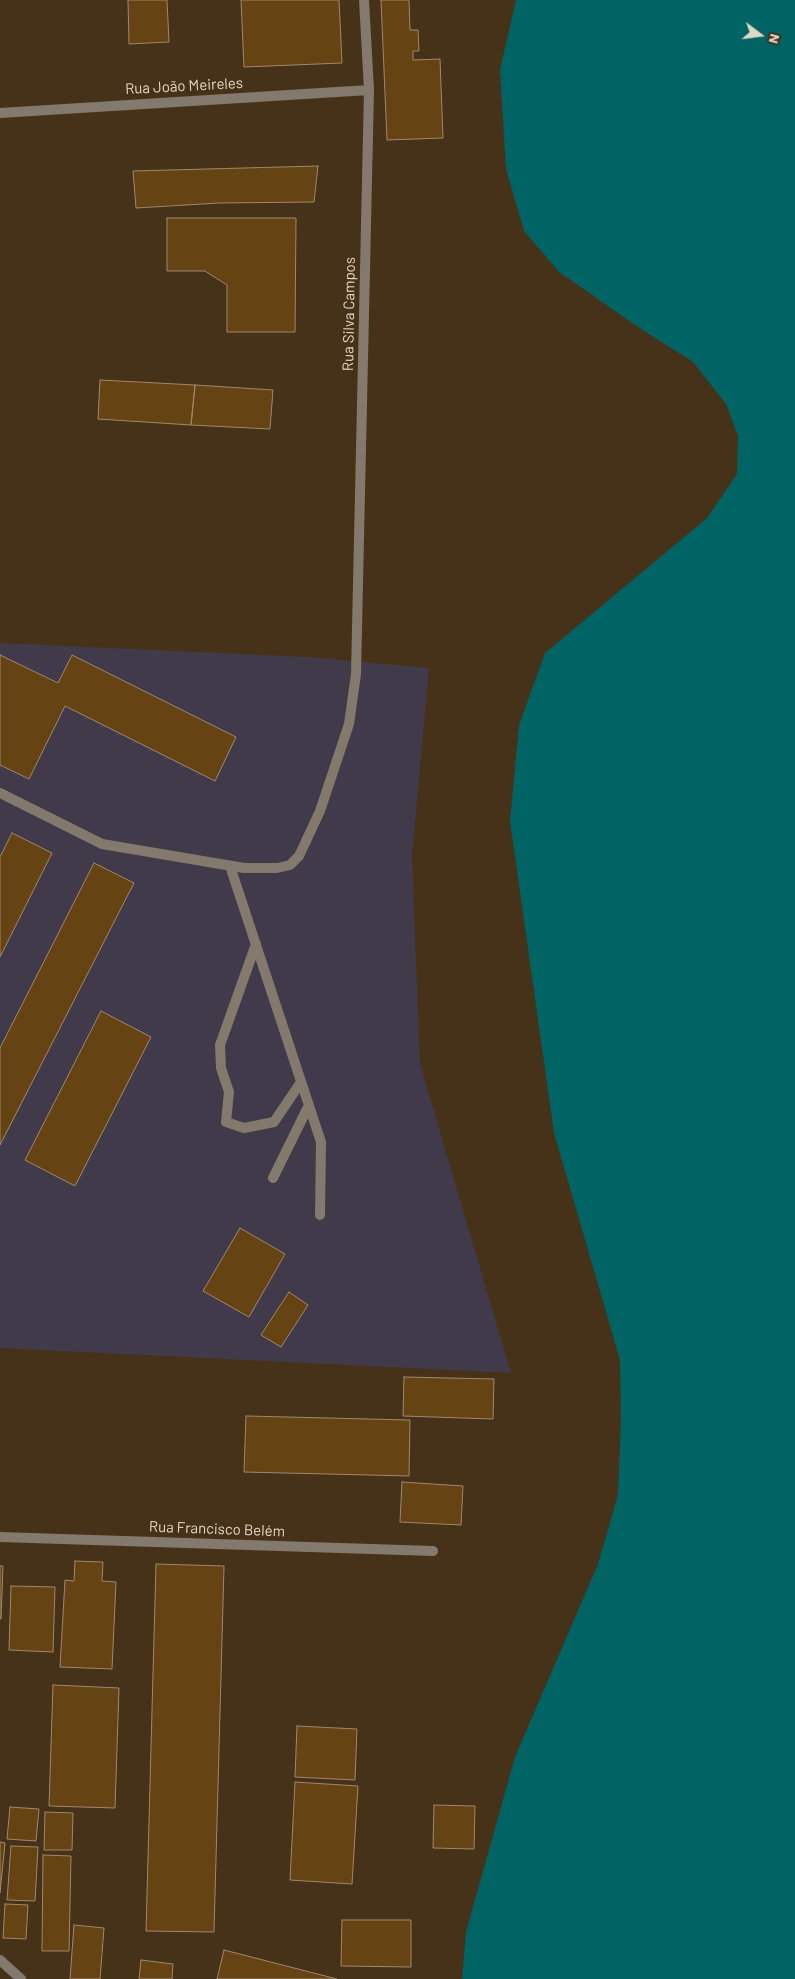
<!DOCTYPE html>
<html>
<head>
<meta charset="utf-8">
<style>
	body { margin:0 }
	#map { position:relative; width:795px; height:1979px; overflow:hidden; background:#463219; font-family:Barlow,sans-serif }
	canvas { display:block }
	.north { position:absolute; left:735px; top:10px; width:50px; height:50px; -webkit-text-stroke:4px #463219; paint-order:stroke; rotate:105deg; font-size:14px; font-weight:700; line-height:20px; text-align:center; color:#e2d6c7 }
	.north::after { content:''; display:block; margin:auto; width:18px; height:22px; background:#e2d6c7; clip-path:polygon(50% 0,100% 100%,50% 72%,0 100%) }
</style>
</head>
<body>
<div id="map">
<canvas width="795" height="1979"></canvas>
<div class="north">N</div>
</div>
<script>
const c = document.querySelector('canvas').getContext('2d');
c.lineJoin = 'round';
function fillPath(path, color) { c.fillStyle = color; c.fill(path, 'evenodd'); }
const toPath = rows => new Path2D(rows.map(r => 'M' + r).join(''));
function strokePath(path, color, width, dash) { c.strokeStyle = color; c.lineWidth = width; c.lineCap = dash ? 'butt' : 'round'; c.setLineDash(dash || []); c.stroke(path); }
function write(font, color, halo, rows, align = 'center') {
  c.font = font + ' Barlow,sans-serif'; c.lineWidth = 5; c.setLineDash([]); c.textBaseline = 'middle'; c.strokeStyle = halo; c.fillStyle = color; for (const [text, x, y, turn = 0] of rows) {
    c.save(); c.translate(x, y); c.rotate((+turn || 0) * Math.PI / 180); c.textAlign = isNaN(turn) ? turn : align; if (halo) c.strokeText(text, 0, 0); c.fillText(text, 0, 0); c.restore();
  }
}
fillPath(toPath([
	[0,643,309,657,429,668,412,856,420,1064,511,1373,0,1348]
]), '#413a4b');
fillPath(toPath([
	[516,0,795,0,795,1979,462,1979,466,1932,515,1757,598,1564,618,1495,621,1420,620,1360,554,1133,510,821,519,725,545,653,707,518,737,474,738,436,726,404,693,362,638,327,559,272,524,231,506,169,500,70]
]), '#006364');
const building = toPath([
	[128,0,167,0,169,42,129,44,128,0],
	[241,0,339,0,342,63,244,67,241,0],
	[381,0,409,0,410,30,418,30,419,51,413,51,413,60,440,59,443,138,387,140,381,0],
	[318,166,314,202,219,203,136,208,133,171,318,166],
	[167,218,296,218,295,332,227,332,227,285,205,271,167,271,167,218],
	[100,380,195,385,191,425,98,419,100,380],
	[195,385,273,390,270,429,191,425,195,385],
	[0,655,58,683,72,655,236,737,215,781,65,706,29,779,0,765,0,655],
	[12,833,52,853,0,957,0,857,12,833],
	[94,863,134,883,0,1145,0,1048,94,863],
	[101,1011,151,1037,75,1186,25,1160,101,1011],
	[240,1228,285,1254,249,1317,203,1291,240,1228],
	[289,1292,308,1305,281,1347,261,1335,289,1292],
	[404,1377,494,1379,493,1419,403,1416,404,1377],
	[246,1416,410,1420,409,1476,244,1472,246,1416],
	[402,1482,463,1486,461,1525,400,1522,402,1482],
	[75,1561,103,1562,102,1581,116,1582,112,1669,60,1667,65,1580,74,1581,75,1561],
	[156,1564,224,1566,214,1932,146,1931,156,1564],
	[0,1566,3,1566,1,1619,0,1619,0,1566],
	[11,1586,55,1587,53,1652,9,1650,11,1586],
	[53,1685,119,1688,115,1808,49,1806,53,1685],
	[297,1726,357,1729,355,1780,295,1777,297,1726],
	[295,1782,358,1786,352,1884,290,1880,295,1782],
	[434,1805,475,1806,474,1849,433,1848,434,1805],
	[10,1807,39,1809,36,1841,7,1839,10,1807],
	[45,1812,73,1813,72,1850,44,1850,45,1812],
	[0,1842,5,1843,0,1893,0,1842],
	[11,1846,38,1847,35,1901,7,1900,11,1846],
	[43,1855,71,1856,69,1951,42,1951,43,1855],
	[5,1904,28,1905,26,1939,3,1938,5,1904],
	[342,1920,411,1920,411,1967,341,1966,342,1920],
	[74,1925,104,1928,100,1979,70,1979,74,1925],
	[224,1950,337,1979,217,1979,224,1950],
	[141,1960,173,1964,172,1979,139,1979,141,1960]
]);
fillPath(building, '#654313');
strokePath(building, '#a0886d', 1);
strokePath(toPath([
	[0,793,102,844,244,868,277,868,290,865,299,856,320,811,349,724,356,674,357,628],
	[230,866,321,1142,320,1215],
	[256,944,220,1045,221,1068,229,1092,226,1122,244,1128,274,1122,301,1082],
	[273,1178,309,1105]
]), '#83796d', 10);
strokePath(toPath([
	[0,113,369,90],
	[357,628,369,90,364,0],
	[0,1537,433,1551],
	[0,1960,21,1979]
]), '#83796d', 10);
write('15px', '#e2d6c7', '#463219', [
	["Rua João Meireles",184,86,-3],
	["Rua Silva Campos",349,314,-89],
	["Rua Francisco Belém",217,1529,2]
]);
</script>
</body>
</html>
